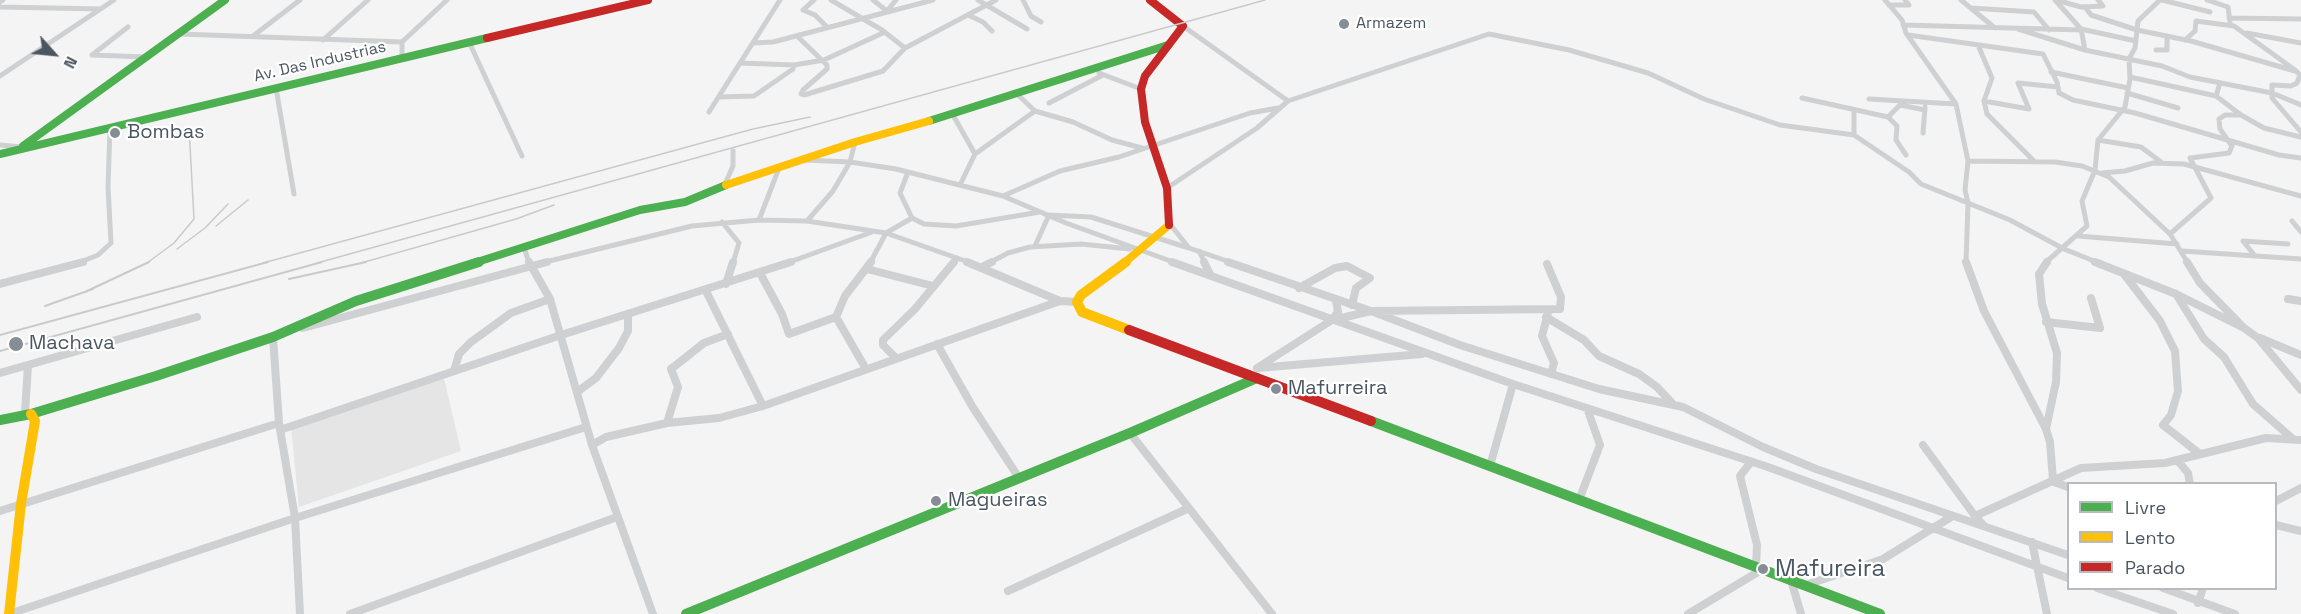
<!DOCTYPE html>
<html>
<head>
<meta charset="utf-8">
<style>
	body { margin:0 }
	#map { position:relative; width:2301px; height:614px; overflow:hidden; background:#f4f4f4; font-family:"Space Grotesk",sans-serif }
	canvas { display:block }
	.legend { position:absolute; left:2067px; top:482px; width:210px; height:108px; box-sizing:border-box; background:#fff; border:2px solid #b7bbc0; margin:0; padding:8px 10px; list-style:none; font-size:18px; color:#4a5661 }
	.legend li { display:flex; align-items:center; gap:12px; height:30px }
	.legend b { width:30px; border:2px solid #b7bbc0 }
	.north { position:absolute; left:24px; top:24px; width:60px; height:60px; -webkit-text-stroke:4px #fff; paint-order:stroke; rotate:117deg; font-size:16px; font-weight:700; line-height:24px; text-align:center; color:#4a5661 }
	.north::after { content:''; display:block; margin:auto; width:21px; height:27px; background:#4a5661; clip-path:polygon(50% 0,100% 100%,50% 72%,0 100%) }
</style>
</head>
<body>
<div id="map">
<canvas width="2301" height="614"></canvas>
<ul class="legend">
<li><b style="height:8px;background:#4caf50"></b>Livre</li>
<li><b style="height:8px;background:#ffc107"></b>Lento</li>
<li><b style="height:8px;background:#c62828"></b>Parado</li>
</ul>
<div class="north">N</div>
</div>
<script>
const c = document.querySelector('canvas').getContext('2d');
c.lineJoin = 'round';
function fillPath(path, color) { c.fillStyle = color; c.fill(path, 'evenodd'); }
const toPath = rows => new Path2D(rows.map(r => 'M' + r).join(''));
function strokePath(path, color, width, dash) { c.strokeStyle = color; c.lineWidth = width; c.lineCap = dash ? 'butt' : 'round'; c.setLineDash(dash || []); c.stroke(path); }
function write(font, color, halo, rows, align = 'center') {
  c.font = font + ' "Space Grotesk",sans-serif'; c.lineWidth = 4.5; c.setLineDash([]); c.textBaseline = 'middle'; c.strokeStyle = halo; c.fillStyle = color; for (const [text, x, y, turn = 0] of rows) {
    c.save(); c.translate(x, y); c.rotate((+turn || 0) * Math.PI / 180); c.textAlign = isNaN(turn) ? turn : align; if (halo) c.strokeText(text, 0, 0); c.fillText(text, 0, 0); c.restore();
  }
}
fillPath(toPath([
	[444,378,461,451,299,507,291,427]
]), '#e6e5e6');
strokePath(toPath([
	[814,0,803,10,815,15,827,27],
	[831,0,882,30,905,48],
	[873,0,887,11,896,0],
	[978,0,1027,29],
	[1023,0,1031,16,1041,22],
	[1885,0,1902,20,1906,33,1956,104,1968,161,1965,190,1968,203,1966,263],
	[1961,0,1995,28],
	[2055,0,2081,29,2085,50],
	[2056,0,2081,7,2103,6,2098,0],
	[2162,0,2210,12],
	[2207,0,2228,7,2230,22],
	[0,2,3,0],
	[1889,5,1909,5,1905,0],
	[0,7,100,9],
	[2085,7,2091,15,2137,30,2191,41,2295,71],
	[1971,8,2034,12,2049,30],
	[968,15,983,22,992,31],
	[2229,18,2301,19],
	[1903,25,2082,30],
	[1183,26,1288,101],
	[128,27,92,55,147,57],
	[2018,29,2085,50,2162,66,2190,77,2272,93,2301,105],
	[2081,29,2136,41],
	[2247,33,2301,43],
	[179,34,402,42],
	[1908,35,2043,54,2057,82,2059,93,2073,100,2135,113,2279,155,2301,158],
	[253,36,300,0],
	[797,36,827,65,827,69,803,90,801,94,804,95,883,71,905,48,996,0],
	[323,40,368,0],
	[2185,40,2195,31,2196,21,2234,26,2295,70,2300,75,2297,83,2291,86,2272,85,2272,98,2301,132],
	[469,42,522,156],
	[753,43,773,42,933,0],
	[1978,45,1992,78,1984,101,1987,114,2034,161],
	[2156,50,2167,50,2167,36],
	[402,58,402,42,447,0],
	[740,63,794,65,824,60,885,32],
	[2051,72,2128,88],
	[1099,73,1141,89],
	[0,76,114,0],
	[2130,77,2216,96],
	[2220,83,2216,96,2241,115,2264,128,2301,137],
	[276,88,294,194],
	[2127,93,2178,108],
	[719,97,754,96,793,69,794,65],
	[1802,98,1888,117,1897,126,1896,140,1906,155],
	[1869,99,1956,104],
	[1984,101,2029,109,2018,83,2058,87],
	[1049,103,1103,75],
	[1035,111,1073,122,1112,140,1142,148],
	[1854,111,1854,135,1909,172,1921,184,2010,220,2064,249,2099,263],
	[709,112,780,0],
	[953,115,975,154,960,185],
	[1888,117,1900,105,1925,110],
	[1923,133,1925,107],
	[2098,140,2141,147,2161,162],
	[0,145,22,147],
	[975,154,1035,111,1016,93],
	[804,160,850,162,896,169,1003,196,1066,223,1176,263],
	[1968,161,2055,162,2082,166,2109,177,2170,234,2188,263],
	[908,172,900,193,912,218,924,224,956,226,1040,212],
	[2102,173,2125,171,2153,163,2184,164,2301,196],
	[724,186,733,166,733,151],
	[1167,188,1257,128,1288,101,1489,34,1569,50,1648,73,1704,99,1780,125,1854,135],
	[1003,196,1060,171,1119,157,1250,113,1278,108],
	[759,220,779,168],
	[807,221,833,191,850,162,855,142],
	[2292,221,2301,232],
	[722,222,739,243,733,263],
	[1170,224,1189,248,1233,263],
	[2170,234,2211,198,2190,158,2229,153,2232,146,2220,129,2219,119,2225,115,2241,115],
	[2078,236,2177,244],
	[1035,246,1049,215,1091,217,1189,248],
	[524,247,529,263],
	[1199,251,1205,263],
	[2182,251,2301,259],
	[2255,256,2243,241,2288,244],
	[78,263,98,255,111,243,108,187,110,128],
	[541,263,692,226,759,220,807,221,886,233,971,263],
	[787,263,872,232],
	[870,263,886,233,912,218],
	[953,263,957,258],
	[989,263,1008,253,1030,247,1081,244,1130,249],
	[2045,263,2087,226,2082,201,2095,170,2098,140,2125,107,2130,79,2129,59,2135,48,2138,21,2160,0]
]), '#ced0d2', 5);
strokePath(toPath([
	[529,262,550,299,592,445,653,614],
	[967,262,1060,301,1077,302],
	[1172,262,1513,384,1768,467,2068,578],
	[1204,262,1210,274],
	[1228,262,1371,311,1560,309,1561,297,1547,264],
	[1966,262,1984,311,2046,429,2050,442,2053,480],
	[2095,262,2176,294,2244,328],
	[2187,262,2200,283,2244,328,2258,338,2301,390],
	[982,267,992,262],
	[867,269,933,286],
	[760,273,782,314,789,334,836,317],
	[2124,274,2160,321,2175,351,2178,391,2171,415,2163,425,2200,454],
	[0,284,83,262],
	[726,284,733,262],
	[1299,288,1335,268,1347,266,1370,278,1356,288,1352,305],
	[706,291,763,406],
	[2176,294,2204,339,2224,357,2253,404,2293,439],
	[2288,299,2301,301],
	[1548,313,1542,336,1554,363,1551,374],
	[1546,317,1584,340,1599,356,1639,374,1657,387,1672,403],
	[1333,320,1371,311,1460,345,1599,389,1683,407,1763,447,1816,469,2068,555],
	[2046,322,2100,328,2091,298],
	[303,328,547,262],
	[273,337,279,423,295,518,300,614],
	[2260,338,2301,355],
	[937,344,972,406,1019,478],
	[896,358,883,345,883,340,915,309,954,262],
	[1257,368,1332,320,1338,312,1336,301],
	[1258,368,1422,354],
	[866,369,836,317,845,296,871,262],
	[454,371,459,354,471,342,511,313,550,299],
	[0,373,197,317],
	[577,392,596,378,619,348,628,331,628,315],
	[25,413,28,365],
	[667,423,678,387,671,369,704,343,728,334],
	[2046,429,2056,382,2057,353,2042,304,2039,274,2047,262],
	[280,430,558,336,791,262],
	[1130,433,1272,614],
	[592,445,606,437,667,423,719,418,763,406,1060,301],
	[1923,445,1975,516],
	[2178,461,2188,473,2190,484],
	[1751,462,1740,476,1757,545,1756,566],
	[1490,466,1513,384],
	[2051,481,2068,487],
	[1579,500,1600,445,1587,408],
	[2276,501,2301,488],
	[0,511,279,423],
	[2276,525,2301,531],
	[1984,526,1975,516,2081,468,2165,463,2266,438,2301,440],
	[2032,542,2047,614],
	[1791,580,1801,614],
	[1806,585,1883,559,1951,517],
	[2097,588,2173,614],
	[2163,588,2235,614],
	[1008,591,1189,508],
	[2198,603,2203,588],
	[9,614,295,518,586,427],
	[350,614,617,517],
	[1688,614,1763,569]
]), '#ced0d2', 8);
strokePath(toPath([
	[929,121,1168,45],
	[23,146,225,0],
	[0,154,487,38],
	[474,263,640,210,685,202,726,185]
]), '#4caf50', 8);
strokePath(toPath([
	[0,420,31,414,156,376,273,337,356,301,479,262],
	[1371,421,1880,614],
	[686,614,1130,433,1257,378]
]), '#4caf50', 10);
strokePath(toPath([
	[726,185,855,142,929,121],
	[1124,263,1169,225]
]), '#ffc107', 8);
strokePath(toPath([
	[1126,262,1081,295,1077,302,1082,312,1129,330],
	[9,614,21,504,35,421,31,414]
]), '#ffc107', 10);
strokePath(toPath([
	[1150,0,1183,26,1145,76,1141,89,1145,122,1167,188,1169,225],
	[487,38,648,0]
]), '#c62828', 8);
strokePath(toPath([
	[1129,330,1371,421]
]), '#c62828', 10);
strokePath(toPath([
	[216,226,248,200],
	[177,249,205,228,228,204],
	[147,263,174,243,194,219,189,127],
	[263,263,753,129,810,117],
	[317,263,1265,0],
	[361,263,516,219,554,205]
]), '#c9cacc', 1.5);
strokePath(toPath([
	[289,279,366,262],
	[85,292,149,262],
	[45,306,93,289],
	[0,335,268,262],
	[0,351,322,262]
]), '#c9cacc', 2);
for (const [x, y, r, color] of [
	[1344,24,6,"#868d94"],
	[115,133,6,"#868d94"],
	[16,344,8,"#868d94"],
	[1276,389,6,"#868d94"],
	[936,501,6,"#868d94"],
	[1763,569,6,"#868d94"]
]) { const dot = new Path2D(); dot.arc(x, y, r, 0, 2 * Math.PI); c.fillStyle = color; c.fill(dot); strokePath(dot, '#fff', 2); }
write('16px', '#4a5661', '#fff', [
	["Armazem",1356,24]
], 'left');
write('16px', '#4a5661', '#fff', [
	["Av. Das Industrias",320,62,-13]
]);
write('20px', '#4a5661', '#fff', [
	["Bombas",127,133],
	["Machava",29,344],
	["Mafurreira",1288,389],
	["Magueiras",948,501]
], 'left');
write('24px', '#4a5661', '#fff', [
	["Mafureira",1775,569]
], 'left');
</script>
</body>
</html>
